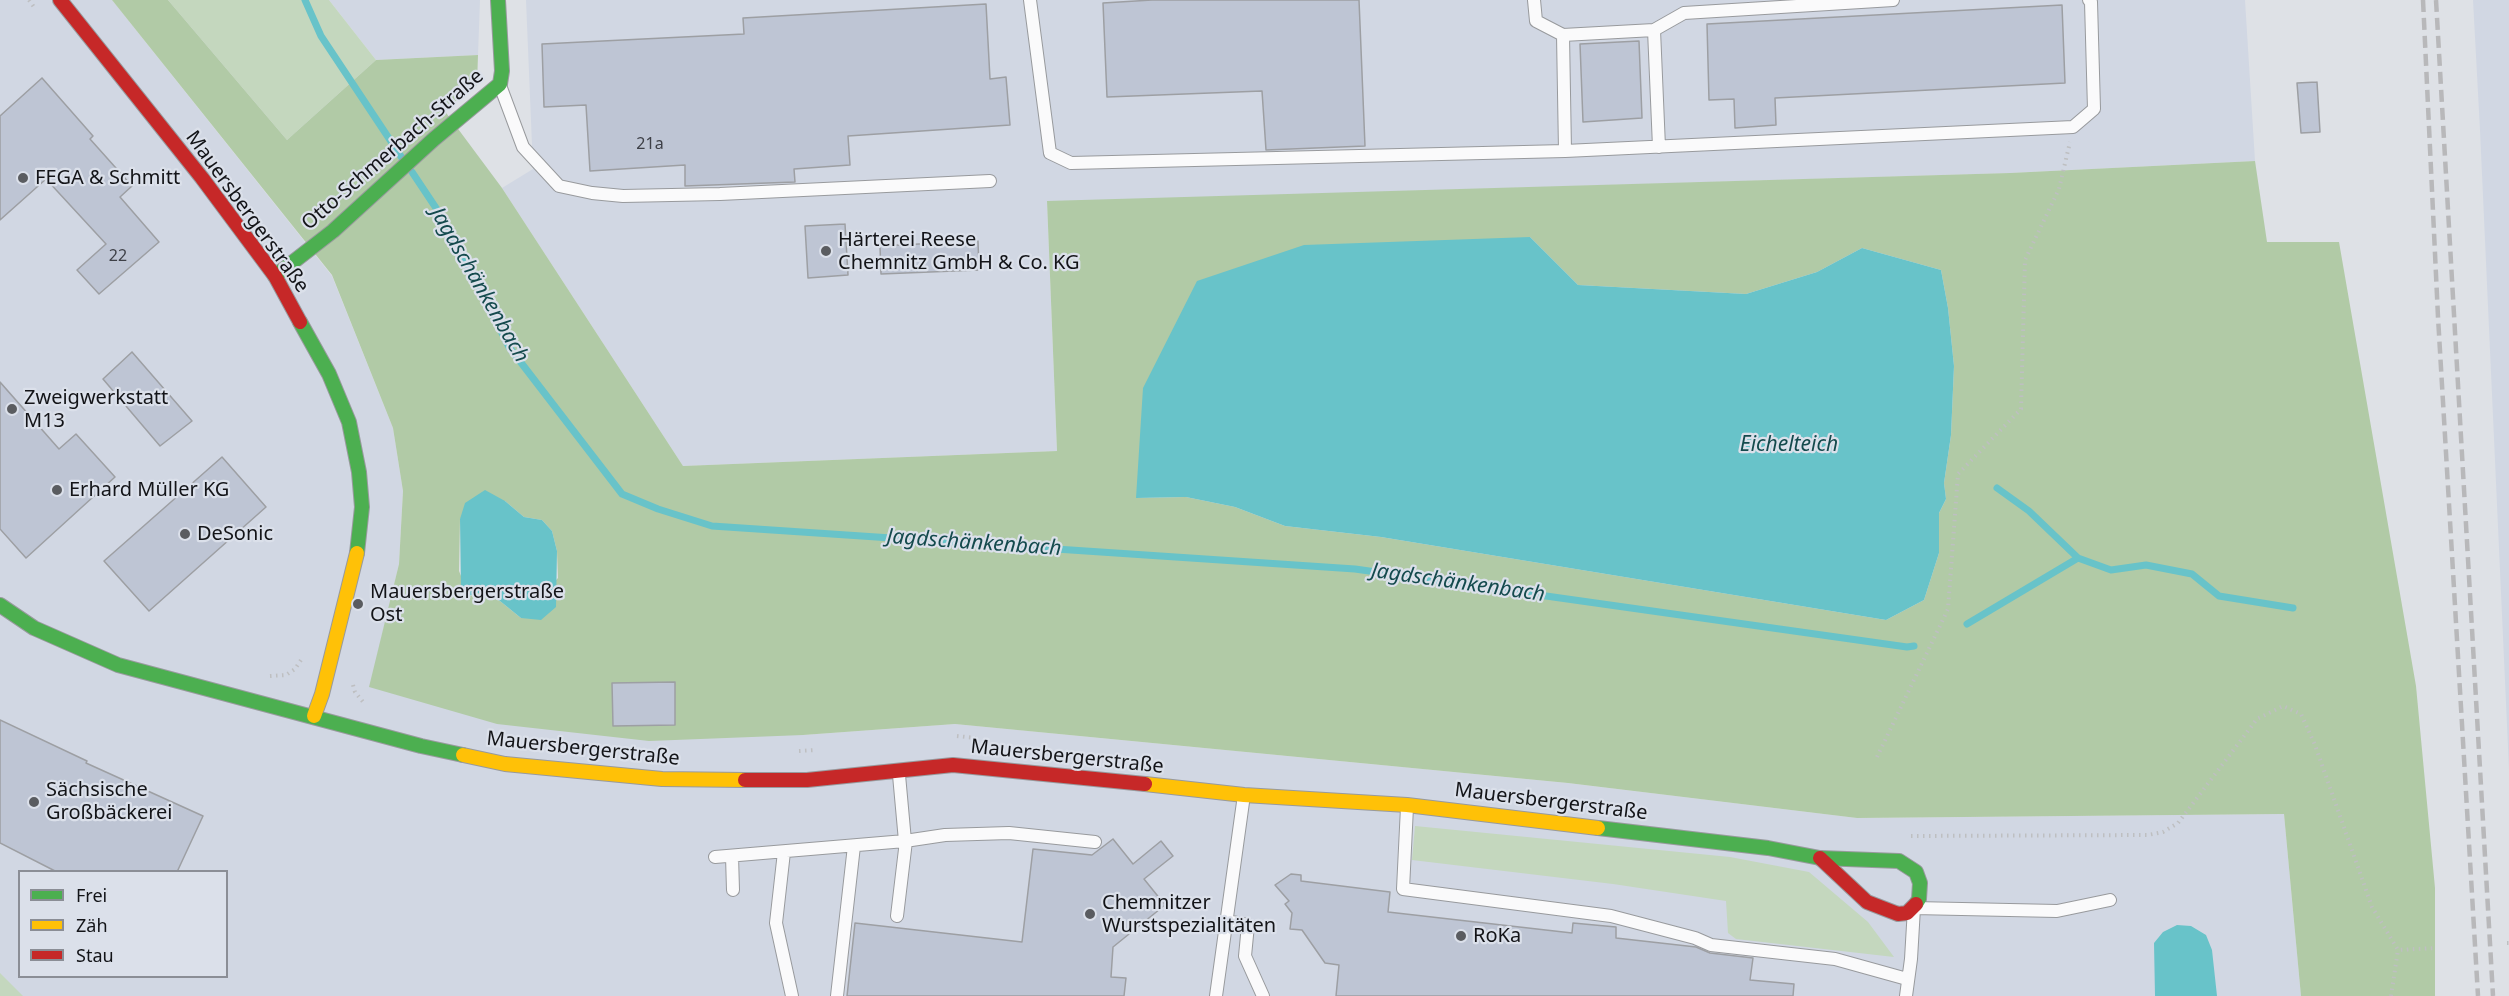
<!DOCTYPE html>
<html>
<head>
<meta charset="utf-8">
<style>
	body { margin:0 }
	#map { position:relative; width:2509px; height:996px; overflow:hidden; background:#dee1e6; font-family:"Noto Sans",sans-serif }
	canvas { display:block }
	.legend { position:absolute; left:18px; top:870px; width:210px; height:108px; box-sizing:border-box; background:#dbe0ea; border:2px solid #8b8e96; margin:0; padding:8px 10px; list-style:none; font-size:18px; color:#131418 }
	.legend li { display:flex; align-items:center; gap:12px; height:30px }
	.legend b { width:30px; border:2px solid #8b8e96 }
</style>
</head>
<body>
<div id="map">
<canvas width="2509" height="996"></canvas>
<ul class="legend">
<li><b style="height:8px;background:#4caf50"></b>Frei</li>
<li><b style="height:8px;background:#ffc107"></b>Zäh</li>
<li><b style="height:8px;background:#c62828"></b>Stau</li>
</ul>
</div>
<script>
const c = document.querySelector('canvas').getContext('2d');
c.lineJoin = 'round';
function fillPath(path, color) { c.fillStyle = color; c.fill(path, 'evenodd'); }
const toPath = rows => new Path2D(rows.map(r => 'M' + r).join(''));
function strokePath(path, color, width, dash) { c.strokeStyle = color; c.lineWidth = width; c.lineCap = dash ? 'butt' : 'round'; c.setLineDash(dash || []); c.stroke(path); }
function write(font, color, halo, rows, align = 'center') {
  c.font = font + ' "Noto Sans",sans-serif'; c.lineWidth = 4.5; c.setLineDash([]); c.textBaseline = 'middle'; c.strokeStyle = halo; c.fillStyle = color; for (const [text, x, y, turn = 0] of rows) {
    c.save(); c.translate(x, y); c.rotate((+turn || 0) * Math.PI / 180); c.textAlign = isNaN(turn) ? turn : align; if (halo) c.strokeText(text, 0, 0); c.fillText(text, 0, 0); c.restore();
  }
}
fillPath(toPath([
	[0,0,112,0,332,276,393,428,403,491,399,564,370,687,803,735,955,724,1568,783,1857,818,2284,814,2301,996,16,996,0,979],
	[20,872,226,872,226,976,20,976],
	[329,0,480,0,478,55,376,60],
	[526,0,2245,0,2255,161,2010,173,1047,202,1057,451,683,466,502,188,533,169],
	[2473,0,2509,0,2509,769,2480,130]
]), '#d1d7e3');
fillPath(toPath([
	[168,0,329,0,376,60,287,140],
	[1415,826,1730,857,1809,872,1868,922,1894,957,1736,939,1728,933,1726,901,1613,884,1412,860],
	[0,973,23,996,0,996]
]), '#c4d7be');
fillPath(toPath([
	[112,0,168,0,287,140,376,60,478,55,477,85,444,110,502,188,683,466,1057,451,1047,201,2010,173,2255,161,2267,242,2339,242,2416,686,2435,888,2435,996,2301,996,2284,814,1857,818,1568,783,955,724,803,735,649,741,497,724,369,687,399,564,403,491,393,428,332,275],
	[1530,237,1578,285,1746,294,1817,272,1862,248,1941,270,1948,308,1954,366,1951,435,1944,483,1946,499,1939,513,1939,553,1924,600,1886,620,1381,537,1285,526,1235,507,1186,497,1136,498],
	[505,501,524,517,542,520,552,531,557,551,558,578,521,618,500,601,483,592,469,596,459,571,460,519]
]), '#b1caa6');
fillPath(toPath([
	[1530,237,1578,285,1746,294,1817,272,1862,248,1941,270,1948,308,1954,366,1951,435,1944,483,1946,499,1939,513,1939,553,1924,600,1886,620,1381,537,1285,526,1235,507,1186,497,1136,498,1143,388,1197,281,1304,245],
	[485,490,505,501,524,517,542,520,552,531,557,551,556,607,541,620,521,618,500,601,483,592,468,596,461,591,460,519,465,503],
	[2177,925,2191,926,2206,935,2212,950,2217,996,2155,996,2154,943,2163,932]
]), '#68c3c9');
strokePath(toPath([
	[305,0,321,36,402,158],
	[412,172,446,223,509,347,622,494,658,509,712,526,1355,569,1907,647,1914,646],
	[1997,488,2029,511,2078,558,2111,570,2146,565,2192,574,2219,596,2293,608],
	[1967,624,2078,558]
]), '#68c3c9', 7);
const building = toPath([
	[1152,0,1359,0,1365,146,1266,150,1262,91,1107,97,1103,3,1152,0],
	[986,4,990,79,1006,77,1010,125,848,136,850,165,794,169,795,182,685,186,685,165,590,171,586,105,544,107,542,44,744,34,743,18,986,4],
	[2062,5,2065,83,1775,98,1776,125,1735,128,1734,99,1709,100,1707,24,2062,5],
	[1639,41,1642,118,1583,122,1580,44,1639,41],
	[42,78,93,136,90,139,132,186,120,197,159,242,99,294,77,270,106,244,46,179,0,220,0,116,42,78],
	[2317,82,2320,132,2301,133,2297,83,2317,82],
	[845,224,848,275,808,278,805,226,845,224],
	[978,241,979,270,881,274,880,246,978,241],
	[132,352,192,421,160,446,103,379,132,352],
	[0,382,59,449,76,434,115,477,26,558,0,529,0,382],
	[222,457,266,507,149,611,104,561,222,457],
	[675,682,675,725,613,726,612,683,675,682],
	[0,720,87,761,86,763,203,816,177,872,57,872,0,843,0,720],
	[1113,839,1133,864,1161,841,1173,856,1144,879,1165,905,1113,947,1111,977,1126,978,1124,996,847,996,855,923,1022,942,1033,849,1092,855,1113,839],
	[1291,874,1301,875,1301,881,1390,892,1388,912,1572,933,1573,923,1616,927,1616,938,1696,947,1710,953,1753,958,1750,980,1794,984,1793,996,1336,996,1339,965,1325,963,1302,930,1290,929,1292,913,1285,904,1289,901,1275,885,1291,874]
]);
fillPath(building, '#bec5d4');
strokePath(building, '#9d9fa3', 1.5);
const lane = toPath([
	[1030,0,1050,153,1071,163,1565,151,2073,127,2094,109,2091,2,2089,0],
	[1534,0,1536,21,1563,35],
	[1654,30,1659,147],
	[501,88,523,147,559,186,592,193,623,196,720,194,990,181],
	[1565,151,1563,35,1654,30,1684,13,1893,0],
	[899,775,905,841,945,835,1009,833,1095,842],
	[1407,807,1403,889,1611,916,1695,938,1711,945,1835,959,1907,979],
	[784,852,776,923,792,996],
	[732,856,733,890],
	[715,857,905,841],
	[897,916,906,841],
	[1226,921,1248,925,1245,956,1263,996],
	[837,996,854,846],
	[1216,996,1244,795],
	[1906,996,1911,959,1914,908,2057,911,2110,900]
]);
const fast = toPath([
	[275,276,333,231,434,139,500,84,502,71,498,0],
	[300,322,329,374,349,422,359,472,362,507,357,553],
	[0,605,34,628,118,665,421,746,463,755],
	[1598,828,1768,848,1820,858,1899,861,1916,872,1920,883,1919,899,1916,904]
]);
const slow = toPath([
	[314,716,322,694,357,553],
	[463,755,505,764,662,779,745,780],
	[1145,784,1244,795,1407,805,1598,828]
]);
const jam = toPath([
	[60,0,202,178,275,276,300,322],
	[745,780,807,780,953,765,1145,784],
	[1820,858,1867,902,1898,914,1907,913,1916,904]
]);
strokePath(lane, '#989a9d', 14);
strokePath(fast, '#989a9d', 16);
strokePath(slow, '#989a9d', 16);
strokePath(jam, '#989a9d', 16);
strokePath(toPath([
	[29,0,34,7],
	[270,676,286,675,295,669,301,660],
	[353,685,355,692,363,702],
	[957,736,976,738],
	[799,751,815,750],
	[1877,757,1948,609,1958,474,2021,409,2025,260,2059,189,2070,142],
	[1911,836,2148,835,2163,832,2178,823,2257,719,2283,706,2301,714,2315,745,2372,907,2398,950,2435,948],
	[2507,943,2509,943],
	[2391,996,2398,950]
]), '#bebfc1', 4, [1.5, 4.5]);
strokePath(lane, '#fafafb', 12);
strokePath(fast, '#4caf50', 14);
strokePath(slow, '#ffc107', 14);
strokePath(jam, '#c62828', 14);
strokePath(toPath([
	[2423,0,2438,317,2478,996],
	[2436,0,2493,996]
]), '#b8b8ba', 4.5, [12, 6]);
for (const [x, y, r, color] of [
	[23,178,6,"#5a5c60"],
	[826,251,6,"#5a5c60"],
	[12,409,6,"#5a5c60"],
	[57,490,6,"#5a5c60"],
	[185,534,6,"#5a5c60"],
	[358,604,6,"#5a5c60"],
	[34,802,6,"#5a5c60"],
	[1090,914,6,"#5a5c60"],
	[1461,936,6,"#5a5c60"]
]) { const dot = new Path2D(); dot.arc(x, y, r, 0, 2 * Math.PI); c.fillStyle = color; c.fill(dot); strokePath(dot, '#dbe0ea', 2); }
write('16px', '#3e4047', null, [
	["21a",650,144],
	["22",118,256]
]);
write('20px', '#131418', '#dbe0ea', [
	["Otto-Schmerbach-Straße",393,150,-41],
	["Mauersbergerstraße",247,212,54],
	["Mauersbergerstraße",583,749,6],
	["Mauersbergerstraße",1067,757,6],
	["Mauersbergerstraße",1551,802,7]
]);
write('20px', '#131418', '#dbe0ea', [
	["FEGA & Schmitt",35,178],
	["Härterei Reese",838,240],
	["Chemnitz GmbH & Co. KG",838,263],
	["Zweigwerkstatt",24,398],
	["M13",24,421],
	["Erhard Müller KG",69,490],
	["DeSonic",197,534],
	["Mauersbergerstraße",370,592],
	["Ost",370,615],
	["Sächsische",46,790],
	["Großbäckerei",46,813],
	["Chemnitzer",1102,903],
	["Wurstspezialitäten",1102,926],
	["RoKa",1473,936]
], 'left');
write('italic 21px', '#144a4d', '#dbe0ea', [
	["Jagdschänkenbach",479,285,60],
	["Eichelteich",1789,445],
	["Jagdschänkenbach",974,543,4],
	["Jagdschänkenbach",1458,583,8]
]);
</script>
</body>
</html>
